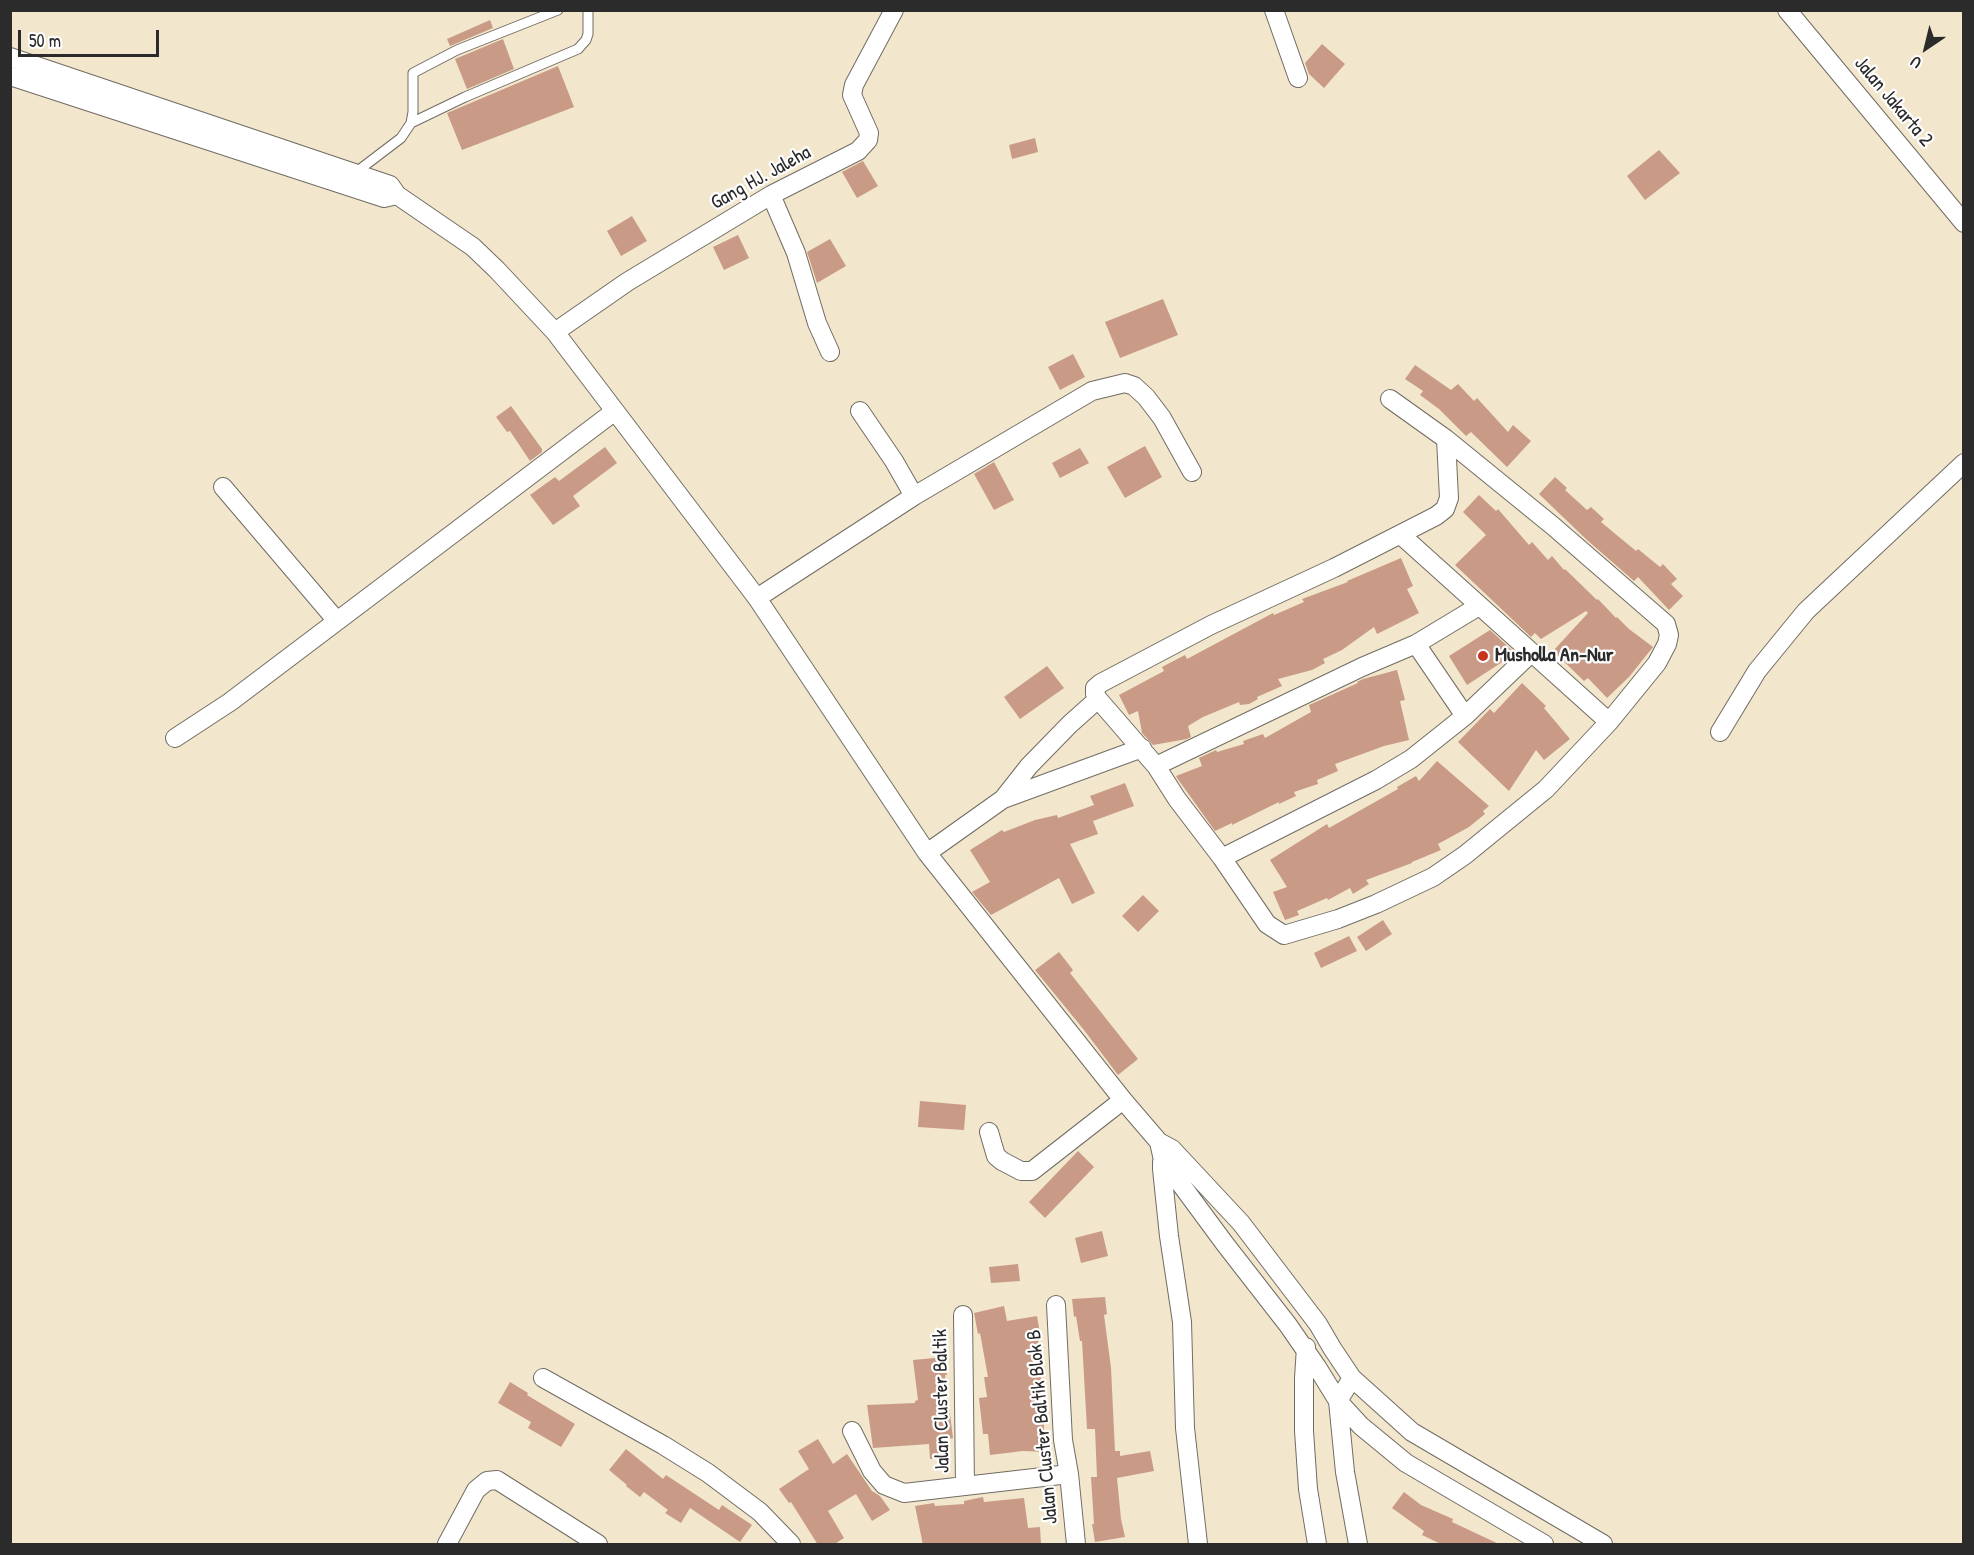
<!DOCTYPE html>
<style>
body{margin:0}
#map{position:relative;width:1974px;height:1555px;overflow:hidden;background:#f2e6cc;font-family:"Patrick Hand",sans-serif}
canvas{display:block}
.frame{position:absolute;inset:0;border:12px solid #2b2b2b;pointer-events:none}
.north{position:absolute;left:1896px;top:18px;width:60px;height:60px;-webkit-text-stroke:4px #fff;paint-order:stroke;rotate:215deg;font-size:16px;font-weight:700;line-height:24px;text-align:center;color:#2b2b2b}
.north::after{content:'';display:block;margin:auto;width:21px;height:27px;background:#2b2b2b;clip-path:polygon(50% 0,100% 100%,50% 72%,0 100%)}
.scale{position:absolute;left:18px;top:30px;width:141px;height:27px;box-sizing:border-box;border:3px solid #2b2b2b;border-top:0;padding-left:8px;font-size:18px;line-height:21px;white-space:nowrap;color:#2b2b2b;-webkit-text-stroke:4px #fff;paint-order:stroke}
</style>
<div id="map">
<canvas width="1974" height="1555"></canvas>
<div class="frame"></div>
<div class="north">U</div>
<div class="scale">50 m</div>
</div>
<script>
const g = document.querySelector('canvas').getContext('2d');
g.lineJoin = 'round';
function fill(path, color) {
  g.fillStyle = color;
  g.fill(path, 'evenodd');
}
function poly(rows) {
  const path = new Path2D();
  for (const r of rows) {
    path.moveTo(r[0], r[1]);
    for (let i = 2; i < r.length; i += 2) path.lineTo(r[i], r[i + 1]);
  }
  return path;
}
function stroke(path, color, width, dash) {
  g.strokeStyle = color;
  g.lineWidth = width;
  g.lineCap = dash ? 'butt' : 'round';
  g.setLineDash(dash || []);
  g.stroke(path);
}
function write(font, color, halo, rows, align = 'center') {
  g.font = font + ' "Patrick Hand",sans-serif';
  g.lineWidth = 4.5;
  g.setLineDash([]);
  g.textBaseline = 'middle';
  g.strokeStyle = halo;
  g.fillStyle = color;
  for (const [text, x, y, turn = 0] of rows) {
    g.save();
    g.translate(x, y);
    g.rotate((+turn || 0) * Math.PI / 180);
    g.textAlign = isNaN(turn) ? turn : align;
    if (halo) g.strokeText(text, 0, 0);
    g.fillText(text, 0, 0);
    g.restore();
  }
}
const building = poly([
 [490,20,493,28,450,46,447,39],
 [503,39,514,69,467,89,455,59],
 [1322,44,1345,64,1324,88,1309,74,1305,63],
 [558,66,574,107,462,150,447,113],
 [1035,138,1038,152,1012,159,1009,145],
 [1659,150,1680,173,1645,200,1627,176],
 [863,161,878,186,857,198,842,172],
 [632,216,647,241,621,256,607,231],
 [738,235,749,258,724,270,713,247],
 [830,239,846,266,817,283,807,252],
 [1163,299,1178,335,1120,358,1105,322],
 [1073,354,1085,377,1060,390,1048,367],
 [1415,365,1451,390,1458,384,1474,401,1477,398,1508,432,1513,425,1531,441,1507,467,1471,432,1466,436,1439,409,1420,395,1423,391,1405,379],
 [511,406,542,449,542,452,530,461,510,431,507,432,496,417],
 [1145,446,1162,477,1125,498,1107,467],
 [605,447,617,463,573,496,580,506,553,525,530,495,555,477,559,481],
 [1080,448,1089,463,1060,478,1052,463],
 [994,462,1014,500,994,510,974,474],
 [1555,477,1567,488,1565,490,1587,510,1591,507,1604,519,1601,522,1636,551,1638,549,1660,567,1663,564,1677,579,1671,584,1683,596,1669,610,1638,577,1634,581,1587,540,1539,494],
 [1479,495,1496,511,1498,509,1529,545,1532,542,1548,560,1552,556,1564,570,1565,569,1597,600,1598,599,1616,618,1617,617,1629,629,1653,647,1629,677,1607,698,1588,678,1584,681,1553,651,1588,613,1586,611,1541,639,1535,633,1531,637,1455,565,1486,535,1463,512],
 [1401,558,1413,586,1407,589,1419,613,1377,634,1374,627,1342,650,1323,659,1325,663,1312,670,1278,679,1282,686,1257,697,1258,699,1249,704,1240,705,1239,702,1203,717,1188,726,1191,737,1187,739,1153,745,1142,733,1138,711,1129,715,1119,695,1164,671,1162,667,1185,655,1187,659,1273,613,1274,615,1304,602,1302,599,1348,582,1347,581],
 [1490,630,1514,652,1513,655,1467,685,1449,656],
 [1047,666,1064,688,1020,719,1004,697],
 [1397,670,1405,700,1400,701,1409,740,1384,746,1335,764,1338,771,1317,780,1318,784,1294,792,1296,796,1279,804,1279,802,1232,825,1232,823,1215,831,1177,778,1176,776,1202,766,1199,758,1216,750,1217,752,1244,744,1243,741,1263,734,1265,738,1311,712,1309,705,1358,683,1357,682,1363,679],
 [1522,683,1546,706,1544,708,1570,739,1544,760,1536,750,1509,791,1458,742,1490,709,1494,713],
 [1437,761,1489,806,1483,811,1485,814,1469,827,1438,844,1441,850,1412,862,1412,863,1366,880,1369,884,1353,894,1350,888,1328,900,1327,898,1297,911,1299,915,1285,920,1273,892,1287,887,1270,860,1327,824,1329,828,1398,789,1397,787,1416,776,1419,781],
 [1125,783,1134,806,1093,821,1098,834,1070,844,1095,893,1072,904,1059,878,991,915,972,892,990,882,970,850,1002,830,1004,832,1035,820,1057,815,1058,818,1094,805,1090,796],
 [1143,895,1159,911,1138,932,1122,916],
 [1383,920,1392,934,1366,951,1357,937],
 [1349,936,1357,951,1321,968,1314,953],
 [1059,952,1073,970,1070,973,1138,1059,1118,1075,1084,1030,1035,970],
 [920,1101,966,1105,964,1130,918,1127],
 [1078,1151,1094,1167,1045,1218,1029,1202],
 [1102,1231,1108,1256,1081,1263,1075,1238],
 [1018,1264,1020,1281,991,1283,989,1267],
 [1105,1297,1107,1314,1104,1315,1111,1368,1115,1451,1120,1451,1120,1456,1150,1451,1154,1471,1117,1478,1121,1519,1125,1537,1095,1542,1092,1524,1094,1524,1091,1477,1097,1477,1095,1429,1087,1429,1082,1341,1080,1341,1076,1316,1074,1317,1072,1299],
 [1004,1306,1007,1321,1037,1316,1040,1334,1038,1335,1041,1380,1034,1380,1038,1410,1044,1410,1044,1434,1048,1434,1047,1452,1023,1451,990,1455,988,1434,983,1434,979,1398,987,1397,984,1377,988,1377,980,1333,978,1334,974,1313],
 [945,1357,947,1375,945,1375,953,1438,948,1439,949,1457,930,1459,929,1444,873,1448,867,1405,915,1403,915,1401,918,1400,913,1360],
 [510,1382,528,1393,527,1395,575,1424,561,1447,528,1428,531,1422,498,1403],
 [818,1439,833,1464,847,1454,872,1491,880,1496,890,1510,872,1521,856,1494,828,1511,844,1538,833,1545,818,1545,791,1502,789,1503,779,1489,809,1469,798,1451],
 [626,1449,663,1479,666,1475,719,1510,722,1505,752,1525,740,1542,690,1508,681,1523,665,1513,668,1510,644,1492,640,1497,626,1486,627,1485,609,1470],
 [1404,1492,1421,1505,1453,1519,1452,1522,1501,1545,1443,1545,1422,1535,1424,1531,1392,1508],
 [983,1497,984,1502,1024,1498,1028,1528,1040,1527,1041,1545,923,1545,915,1506,934,1503,935,1506,964,1504,964,1501]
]);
const lane = poly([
 [411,123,465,97,578,49,586,40,588,34,588,10],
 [355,173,401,138,411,123,413,112,413,73,457,50,558,10]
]);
const street = poly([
 [1274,10,1298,78],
 [1787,10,1964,223],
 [10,57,390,185,397,195,473,247,497,270,555,332,757,598,927,853,1123,1100,1159,1142,1172,1149,1241,1223,1318,1324,1332,1348,1352,1378,1412,1432,1603,1544],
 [10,76,384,198,397,195],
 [771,195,796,253,817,323,830,352],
 [555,332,627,282,771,195,858,151,868,140,869,133,852,95,854,85,894,10],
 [1390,399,1446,439,1553,526,1666,624,1669,635,1667,644,1657,663,1609,722,1546,789,1465,855,1433,877,1376,904,1338,919,1284,935,1267,924,1222,858,1177,799,1156,766,1098,699,1095,694,1095,688,1101,683,1211,625,1334,568,1436,516,1445,509,1449,498,1446,439],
 [860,411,894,461,914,496],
 [223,487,337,621],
 [1401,535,1609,722],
 [757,598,914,496,1092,391,1125,383,1134,386,1146,397,1162,418,1192,472],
 [1416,644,1465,716],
 [1720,732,1757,671,1806,611,1964,463],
 [175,738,230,702,615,411],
 [1156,766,1362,667,1416,644,1479,606],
 [1003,799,1142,748],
 [927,853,1003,799,1029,766,1070,724,1098,699],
 [1222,858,1376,780,1411,759,1465,716,1531,653],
 [989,1132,996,1156,1002,1161,1021,1171,1032,1171,1123,1100],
 [1159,1142,1163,1160,1225,1244,1288,1325,1317,1367,1338,1401,1361,1426,1406,1463,1544,1544],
 [1166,1157,1162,1162,1162,1169,1169,1236,1182,1322,1185,1428,1198,1544],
 [1056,1305,1063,1440,1069,1474,1076,1544],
 [963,1315,965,1486],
 [1306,1347,1304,1378,1304,1431,1308,1489,1317,1544],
 [543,1378,663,1445,708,1473,760,1512,791,1544],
 [1352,1378,1338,1401,1345,1472,1358,1544],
 [852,1431,872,1471,884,1485,904,1493,1069,1474],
 [447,1544,476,1490,487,1481,497,1480,598,1544]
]);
const markers = [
 [1483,656,6,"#c8321e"]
];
const streetNames = [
 ["Jalan Jakarta 2",1893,102,50],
 ["Gang HJ. Jaleha",761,178,-29],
 ["Jalan Cluster Baltik",942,1401,-91],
 ["Jalan Cluster Baltik Blok B",1043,1427,-95]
];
const poiNames = [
 ["Musholla An-Nur",1495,656]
];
fill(building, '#c99b86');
stroke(lane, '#716c63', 11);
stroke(street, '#716c63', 20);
stroke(lane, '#fff', 9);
stroke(street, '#fff', 18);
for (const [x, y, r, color] of markers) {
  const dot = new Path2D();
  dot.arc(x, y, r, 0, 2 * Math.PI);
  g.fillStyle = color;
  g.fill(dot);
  stroke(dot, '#fff', 2);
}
write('20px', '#2b2b2b', '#fff', streetNames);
write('bold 20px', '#2b2b2b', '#fff', poiNames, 'left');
</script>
